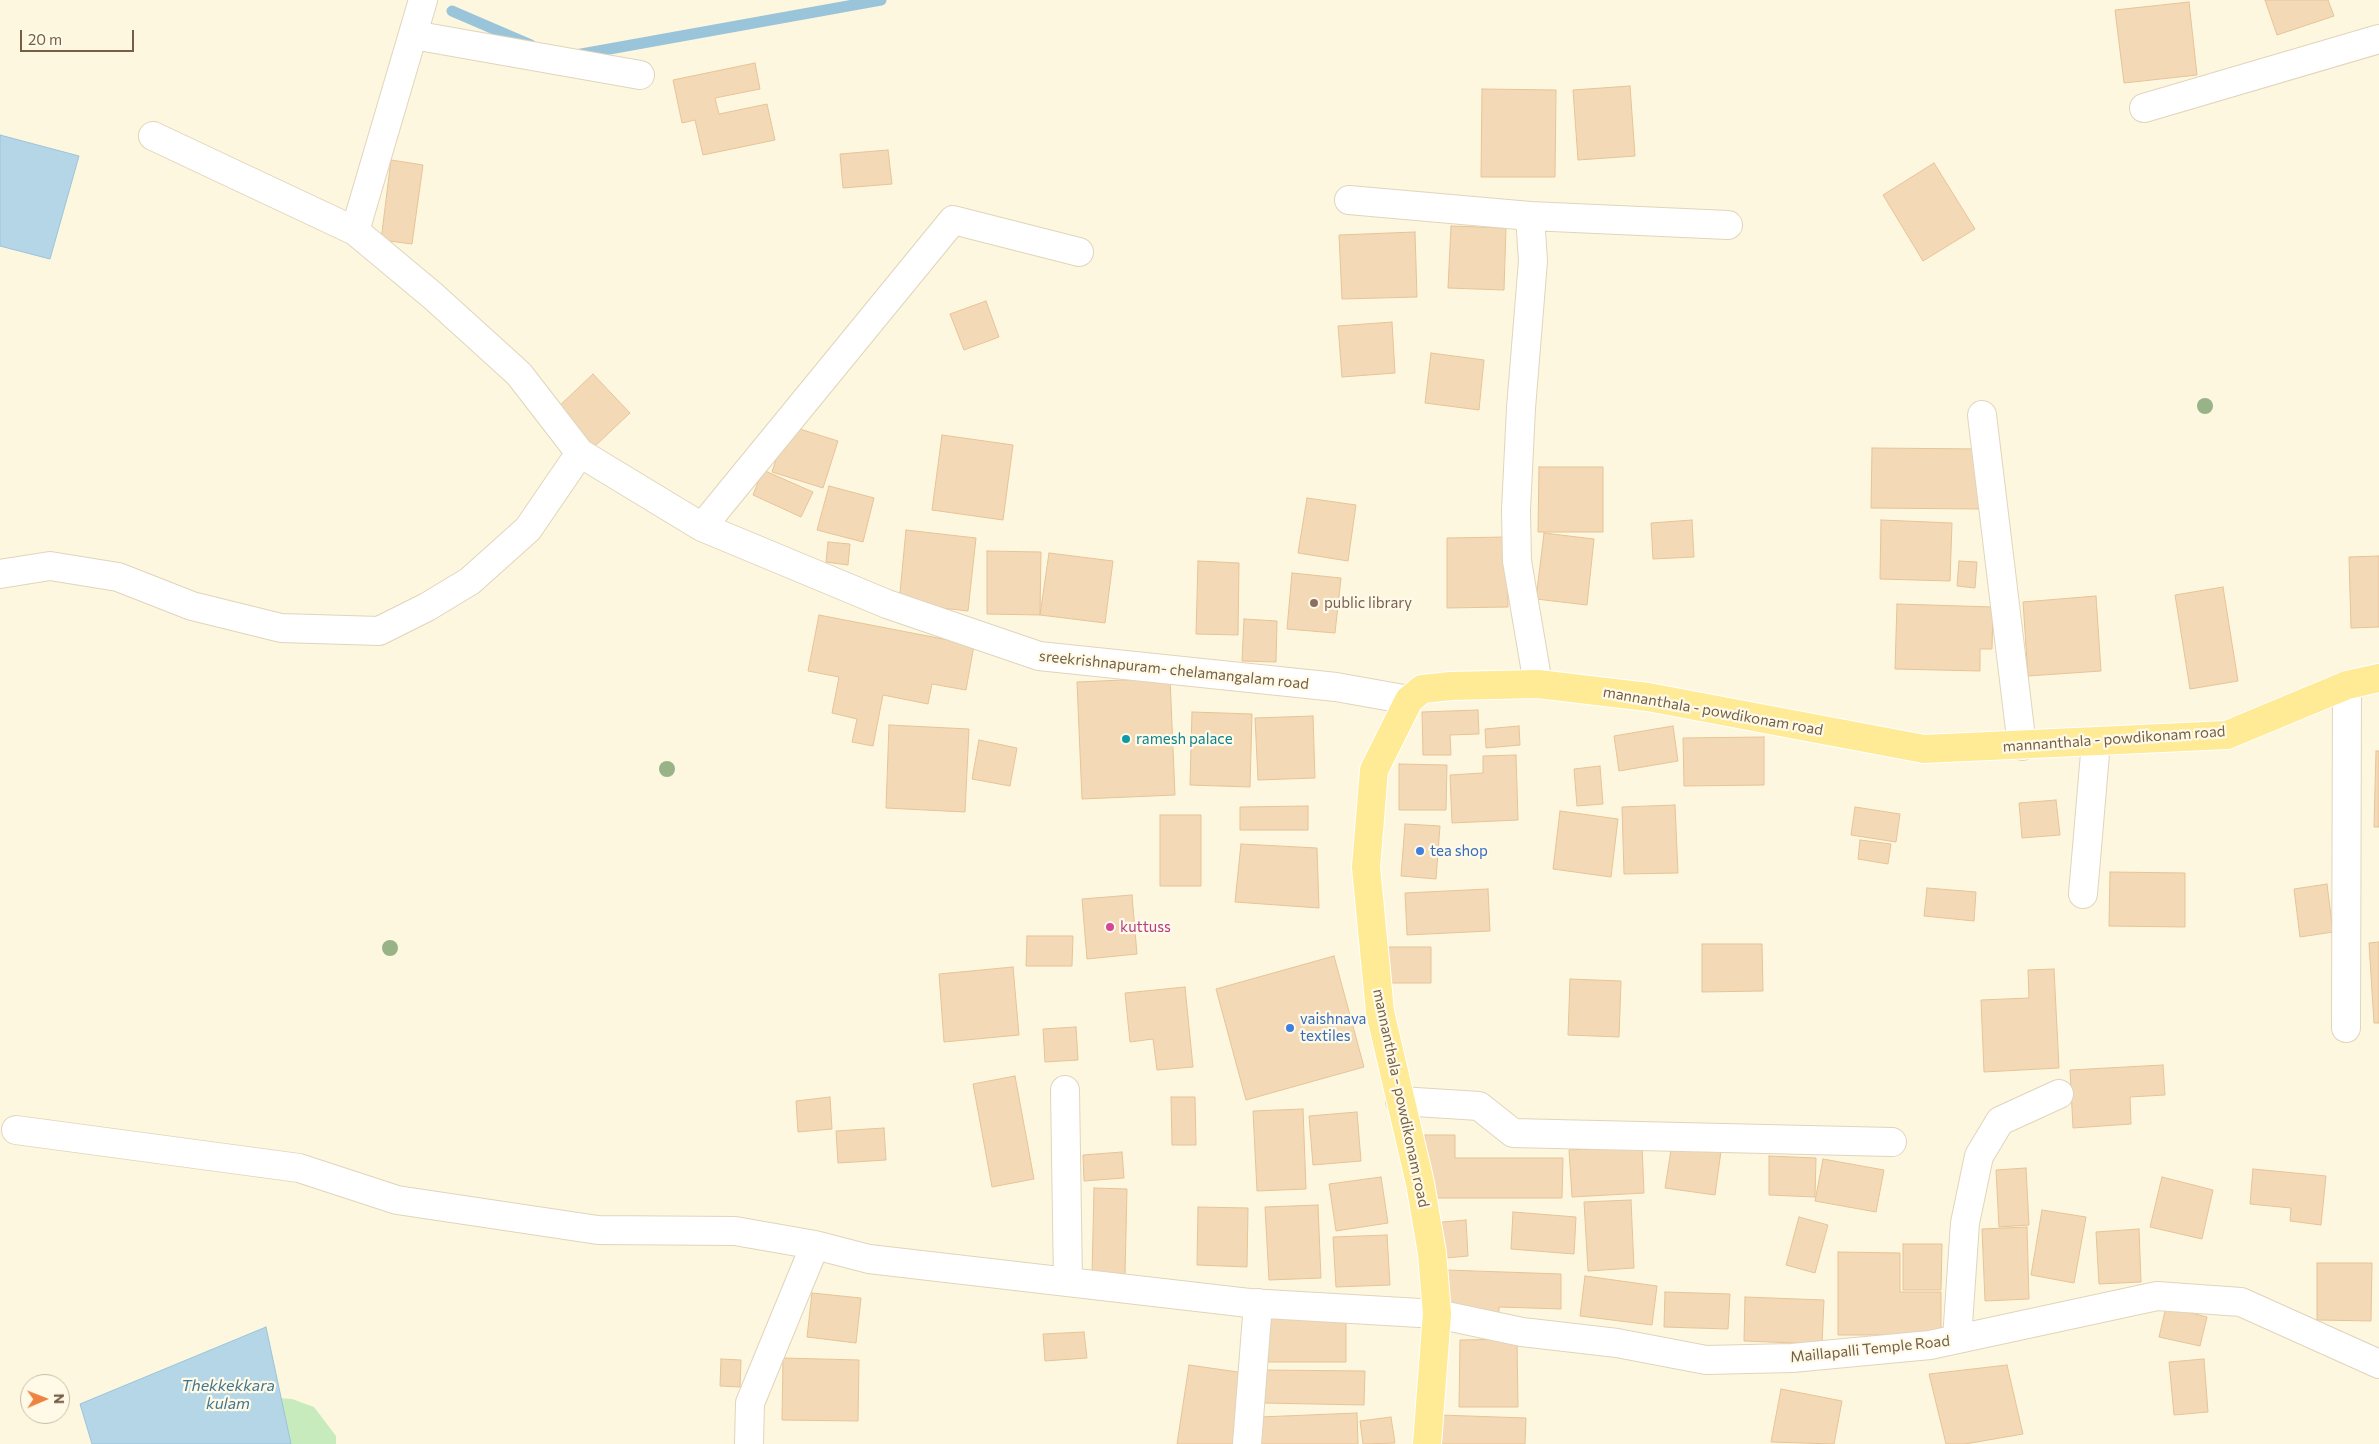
<!DOCTYPE html>
<style>
body{margin:0}
#map{position:relative;width:2379px;height:1444px;overflow:hidden;background:#fdf7e0;font-family:Commissioner,sans-serif}
canvas{display:block}
.north{position:absolute;left:20px;top:1374px;width:50px;height:50px;box-sizing:border-box;background:#fffae7;border:1px solid #c7bca7;border-radius:50%;rotate:89deg;font-size:14px;font-weight:700;line-height:20px;text-align:center;color:#745f46}
.north::after{content:'';display:block;margin:auto;width:18px;height:22px;background:#ec843f;clip-path:polygon(50% 0,100% 100%,50% 72%,0 100%)}
.scale{position:absolute;left:20px;top:30px;width:114px;height:22px;box-sizing:border-box;border:2px solid #745f46;border-top:0;padding-left:6px;font-size:15px;line-height:18px;white-space:nowrap;color:#745f46;-webkit-text-stroke:4px #fffae7;paint-order:stroke}
</style>
<div id="map">
<canvas width="2379" height="1444"></canvas>
<div class="north">N</div>
<div class="scale">20 m</div>
</div>
<script>
const g = document.querySelector('canvas').getContext('2d');
g.lineJoin = 'round';
function fill(path, color) {
  g.fillStyle = color;
  g.fill(path, 'evenodd');
}
function poly(rows) {
  const path = new Path2D();
  for (const r of rows) {
    path.moveTo(r[0], r[1]);
    for (let i = 2; i < r.length; i += 2) path.lineTo(r[i], r[i + 1]);
  }
  return path;
}
function stroke(path, color, width, dash) {
  g.strokeStyle = color;
  g.lineWidth = width;
  g.lineCap = dash ? 'butt' : 'round';
  g.setLineDash(dash || []);
  g.stroke(path);
}
function write(font, color, halo, rows, align = 'center') {
  g.font = font + ' Commissioner,sans-serif';
  g.lineWidth = 4.5;
  g.setLineDash([]);
  g.textBaseline = 'middle';
  g.strokeStyle = halo;
  g.fillStyle = color;
  for (const [text, x, y, turn = 0] of rows) {
    g.save();
    g.translate(x, y);
    g.rotate((+turn || 0) * Math.PI / 180);
    g.textAlign = isNaN(turn) ? turn : align;
    if (halo) g.strokeText(text, 0, 0);
    g.fillText(text, 0, 0);
    g.restore();
  }
}
const green = poly([
 [231,1395,292,1399,314,1407,336,1436,336,1444,128,1444]
]);
const water = poly([
 [0,135,79,156,50,259,0,246,0,135],
 [266,1327,291,1444,92,1444,80,1404,266,1327]
]);
const stream = poly([
 [452,11,531,45],
 [576,55,881,0]
]);
const building = poly([
 [2265,0,2328,0,2334,16,2277,35,2265,0],
 [2189,2,2197,75,2124,83,2115,10,2189,2],
 [755,63,760,89,715,98,719,114,767,104,775,140,703,155,695,120,682,123,673,80,755,63],
 [1630,86,1635,156,1578,160,1573,90,1630,86],
 [1482,89,1556,90,1555,177,1481,177,1482,89],
 [888,150,892,184,843,188,840,154,888,150],
 [391,160,423,165,412,244,381,240,391,160],
 [1934,163,1975,229,1923,261,1883,195,1934,163],
 [1451,226,1506,228,1504,290,1448,288,1451,226],
 [1415,232,1417,297,1342,299,1339,235,1415,232],
 [986,301,999,337,964,350,950,314,986,301],
 [1392,322,1395,373,1342,377,1338,326,1392,322],
 [1431,353,1484,360,1479,410,1425,403,1431,353],
 [593,374,630,413,594,447,557,408,593,374],
 [787,425,838,441,823,488,772,472,787,425],
 [942,435,1013,445,1003,520,932,510,942,435],
 [1872,448,1982,449,1981,509,1871,508,1872,448],
 [1539,467,1603,467,1603,532,1538,532,1539,467],
 [763,470,813,492,801,517,753,495,763,470],
 [829,486,874,498,863,542,817,530,829,486],
 [1307,498,1356,505,1348,561,1298,553,1307,498],
 [1692,520,1694,557,1653,559,1651,523,1692,520],
 [1881,520,1952,523,1950,581,1880,579,1881,520],
 [906,530,976,538,968,611,899,603,906,530],
 [1544,533,1594,539,1587,605,1536,599,1544,533],
 [1507,537,1508,607,1447,608,1447,538,1507,537],
 [828,542,850,544,848,565,826,562,828,542],
 [987,551,1041,552,1040,615,987,614,987,551],
 [1049,553,1113,561,1105,623,1040,615,1049,553],
 [2379,556,2379,627,2351,628,2349,557,2379,556],
 [1198,561,1239,563,1238,635,1196,634,1198,561],
 [1959,561,1977,562,1975,588,1957,586,1959,561],
 [1292,573,1341,578,1335,633,1287,629,1292,573],
 [2223,587,2238,681,2190,689,2175,595,2223,587],
 [2096,596,2101,671,2028,676,2023,602,2096,596],
 [1897,604,1993,607,1992,649,1980,649,1980,671,1895,669,1897,604],
 [819,615,974,645,966,690,932,684,928,704,883,695,873,746,852,742,857,719,832,713,839,677,808,671,819,615],
 [1244,619,1277,621,1276,662,1242,661,1244,619],
 [1170,678,1175,795,1082,799,1077,682,1170,678],
 [1478,710,1479,734,1450,735,1451,755,1423,755,1422,712,1478,710],
 [1192,712,1252,714,1250,787,1190,785,1192,712],
 [1313,716,1315,778,1258,780,1255,718,1313,716],
 [889,725,969,729,965,812,886,808,889,725],
 [1519,726,1520,745,1486,748,1485,729,1519,726],
 [1673,726,1678,761,1619,771,1614,736,1673,726],
 [1764,737,1764,785,1684,786,1683,738,1764,737],
 [979,740,1017,748,1010,786,972,779,979,740],
 [2376,751,2379,751,2379,827,2374,827,2376,751],
 [1516,755,1518,820,1452,823,1450,775,1483,773,1483,756,1516,755],
 [1399,764,1447,765,1446,810,1399,810,1399,764],
 [1600,766,1603,804,1577,806,1574,769,1600,766],
 [2056,800,2060,835,2022,838,2019,803,2056,800],
 [1675,805,1678,873,1624,874,1622,807,1675,805],
 [1308,806,1308,830,1240,830,1240,807,1308,806],
 [1855,807,1900,814,1896,842,1851,835,1855,807],
 [1560,811,1618,819,1611,877,1553,869,1560,811],
 [1160,815,1201,815,1201,886,1160,886,1160,815],
 [1405,824,1440,826,1436,879,1401,876,1405,824],
 [1860,840,1891,844,1888,864,1858,859,1860,840],
 [1241,844,1317,848,1319,908,1235,902,1241,844],
 [2110,872,2185,873,2185,927,2109,926,2110,872],
 [2327,884,2333,932,2300,937,2294,889,2327,884],
 [1927,888,1976,892,1974,921,1924,916,1927,888],
 [1488,889,1490,931,1407,935,1405,893,1488,889],
 [1132,895,1137,954,1087,959,1082,899,1132,895],
 [1027,936,1073,936,1072,966,1026,966,1027,936],
 [2379,942,2379,1023,2374,1023,2369,943,2379,942],
 [1702,944,1762,944,1763,991,1702,992,1702,944],
 [1385,947,1431,947,1431,983,1385,983,1385,947],
 [1334,956,1364,1067,1246,1100,1216,989,1334,956],
 [1013,967,1019,1035,944,1042,939,974,1013,967],
 [2054,969,2059,1068,1984,1072,1981,1000,2029,998,2028,970,2054,969],
 [1570,979,1621,981,1619,1037,1568,1035,1570,979],
 [1185,987,1193,1067,1157,1070,1153,1039,1130,1042,1125,993,1185,987],
 [1076,1027,1078,1060,1045,1062,1043,1029,1076,1027],
 [2163,1065,2165,1095,2130,1097,2131,1124,2073,1128,2070,1070,2163,1065],
 [1015,1076,1034,1179,992,1187,973,1084,1015,1076],
 [830,1097,832,1129,798,1132,796,1101,830,1097],
 [1171,1097,1195,1097,1196,1145,1172,1145,1171,1097],
 [1303,1109,1306,1189,1257,1191,1253,1111,1303,1109],
 [1357,1112,1361,1161,1313,1165,1309,1116,1357,1112],
 [884,1128,886,1160,838,1163,836,1131,884,1128],
 [1425,1135,1455,1135,1455,1158,1563,1158,1562,1198,1425,1198,1425,1135],
 [1672,1144,1721,1151,1715,1195,1665,1188,1672,1144],
 [1642,1146,1644,1193,1572,1197,1569,1150,1642,1146],
 [1122,1152,1124,1178,1084,1181,1083,1155,1122,1152],
 [1769,1156,1816,1158,1815,1197,1769,1195,1769,1156],
 [1823,1159,1884,1170,1876,1212,1815,1201,1823,1159],
 [2026,1168,2029,1225,1999,1227,1996,1170,2026,1168],
 [2253,1169,2326,1176,2321,1225,2290,1221,2291,1208,2250,1204,2253,1169],
 [1381,1177,1388,1223,1336,1231,1329,1184,1381,1177],
 [2162,1177,2213,1190,2202,1239,2150,1227,2162,1177],
 [1094,1188,1127,1189,1125,1275,1092,1275,1094,1188],
 [1631,1200,1634,1268,1588,1271,1584,1202,1631,1200],
 [1318,1205,1321,1278,1269,1280,1265,1207,1318,1205],
 [1198,1207,1248,1208,1247,1267,1197,1265,1198,1207],
 [2042,1210,2086,1217,2074,1283,2031,1275,2042,1210],
 [1513,1212,1576,1217,1574,1254,1511,1249,1513,1212],
 [1799,1217,1828,1225,1815,1273,1786,1265,1799,1217],
 [1466,1220,1468,1256,1435,1259,1432,1223,1466,1220],
 [2027,1227,2029,1299,1985,1301,1982,1229,2027,1227],
 [2139,1229,2141,1282,2099,1284,2096,1232,2139,1229],
 [1387,1235,1390,1285,1336,1287,1333,1237,1387,1235],
 [1903,1244,1942,1244,1941,1290,1903,1290,1903,1244],
 [1838,1252,1900,1253,1900,1292,1941,1292,1941,1335,1838,1335,1838,1252],
 [2317,1263,2372,1263,2371,1321,2317,1320,2317,1263],
 [1446,1270,1561,1274,1561,1309,1499,1307,1499,1313,1445,1312,1446,1270],
 [1585,1276,1657,1286,1652,1325,1580,1316,1585,1276],
 [1665,1292,1730,1294,1728,1329,1664,1327,1665,1292],
 [812,1293,861,1298,856,1343,807,1337,812,1293],
 [1745,1297,1824,1300,1822,1344,1744,1341,1745,1297],
 [2166,1307,2207,1317,2200,1346,2159,1337,2166,1307],
 [1268,1318,1346,1318,1346,1362,1268,1362,1268,1318],
 [1084,1332,1087,1358,1045,1361,1043,1334,1084,1332],
 [1517,1339,1518,1407,1459,1407,1460,1340,1517,1339],
 [783,1358,859,1360,858,1421,782,1420,783,1358],
 [721,1359,741,1360,740,1387,720,1386,721,1359],
 [2204,1359,2208,1412,2174,1415,2169,1362,2204,1359],
 [1189,1365,1245,1373,1235,1444,1177,1444,1189,1365],
 [2007,1365,2023,1434,1965,1444,1946,1444,1929,1374,2007,1365],
 [1263,1370,1365,1371,1364,1405,1263,1403,1263,1370],
 [1781,1389,1842,1401,1834,1444,1771,1442,1781,1389],
 [1357,1413,1358,1444,1260,1444,1260,1417,1357,1413],
 [1440,1415,1526,1418,1525,1444,1438,1444,1440,1415],
 [1391,1417,1395,1443,1363,1444,1360,1421,1391,1417]
]);
const minor = poly([
 [413,35,640,75],
 [2144,108,2379,39],
 [153,136,355,231,433,296,519,374,580,453,702,527,887,604,1039,656,1336,687,1409,700],
 [1349,200,1530,216],
 [355,231,423,0],
 [1982,415,2022,746],
 [702,527,953,220,1079,252],
 [0,574,50,566,118,577,192,606,281,628,379,631,427,607,470,581,528,529,580,453],
 [1538,684,1517,561,1516,510,1521,408,1533,261,1530,216,1728,225],
 [2083,894,2096,742],
 [2346,1028,2347,685],
 [1065,1090,1068,1282],
 [1400,1101,1479,1106,1513,1133,1892,1142],
 [16,1130,299,1168,397,1200,598,1230,735,1231,815,1245,869,1259,1249,1303,1437,1314,1522,1332,1617,1343,1706,1360,1792,1358,1930,1345,2157,1296,2241,1302,2379,1364],
 [1957,1339,1965,1223,1979,1156,2000,1121,2059,1094],
 [749,1444,750,1403,815,1245],
 [1247,1444,1258,1303]
]);
const major = poly([
 [1427,1444,1437,1314,1432,1253,1420,1183,1380,1012,1366,867,1374,770,1409,700,1422,689,1451,686,1538,684,1648,697,1924,749,2227,735,2347,685,2379,678]
]);
const trees = [
 [2205,406],
 [667,769],
 [390,948]
];
const markers = [
 [1314,603,5,"#8d6e63"],
 [1126,739,5,"#0f9aa8"],
 [1420,851,5,"#3f7fe0"],
 [1110,927,5,"#d1479c"],
 [1290,1028,5,"#3f7fe0"]
];
const educationNames = [
 ["public library",1324,603]
];
const streetNames = [
 ["sreekrishnapuram- chelamangalam road",1174,670,6],
 ["mannanthala - powdikonam road",1713,711,10],
 ["mannanthala - powdikonam road",2114,739,-4],
 ["mannanthala - powdikonam road",1401,1098,78],
 ["Maillapalli Temple Road",1870,1349,-6]
];
const cultureNames = [
 ["ramesh palace",1136,739]
];
const shopNames = [
 ["tea shop",1430,851],
 ["vaishnava",1300,1019],
 ["textiles",1300,1036]
];
const hotelNames = [
 ["kuttuss",1120,927]
];
const waterNames = [
 ["Thekkekkara",228,1386],
 ["kulam",228,1404]
];
fill(green, '#c8ebbe');
fill(water, '#b4d6e7');
stroke(water, '#9ac4d9', 1);
stroke(stream, '#9ac4d9', 11);
fill(building, '#f3d9b6');
stroke(building, '#e7c396', 1);
stroke(minor, '#e1d4bb', 30);
stroke(major, '#fff', 30);
stroke(minor, '#fff', 28);
stroke(major, '#ffea95', 28);
g.fillStyle = '#98b387';
for (const [x, y] of trees) {
  g.beginPath();
  g.arc(x, y, 8, 0, 2 * Math.PI);
  g.fill();
}
for (const [x, y, r, color] of markers) {
  const dot = new Path2D();
  dot.arc(x, y, r, 0, 2 * Math.PI);
  g.fillStyle = color;
  g.fill(dot);
  stroke(dot, '#fffae7', 2);
}
write('15px', '#785e54', '#fffae7', educationNames, 'left');
write('15px', '#745f46', '#fffae7', streetNames);
write('15px', '#0d838f', '#fffae7', cultureNames, 'left');
write('15px', '#366cbe', '#fffae7', shopNames, 'left');
write('15px', '#b23c85', '#fffae7', hotelNames, 'left');
write('italic 16px', '#427690', '#fffae7', waterNames);
</script>
